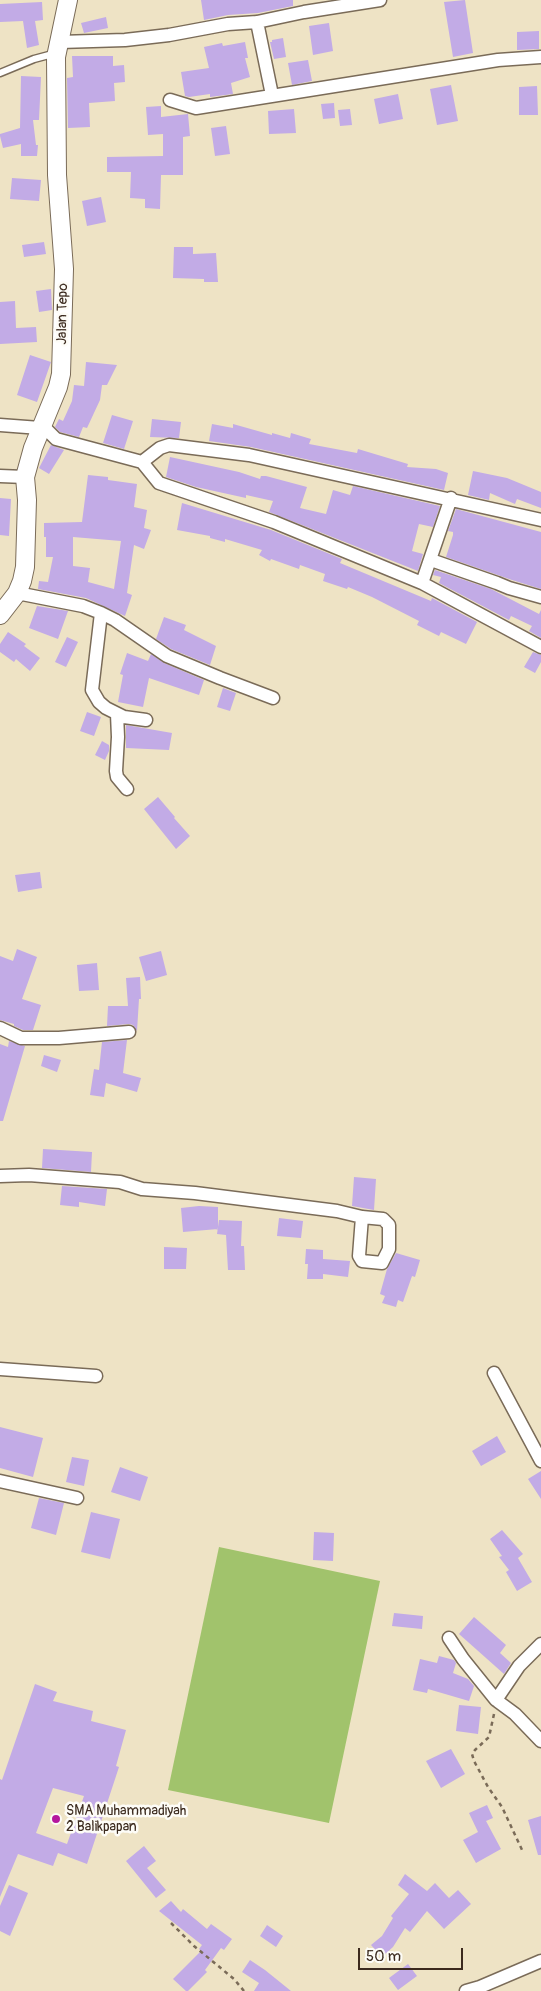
<!DOCTYPE html>
<style>
body{margin:0}
#map{position:relative;width:541px;height:1991px;overflow:hidden;background:#eee3c5;font-family:Pangolin,sans-serif}
canvas{display:block}
.scale{position:absolute;left:358px;top:1948px;width:105px;height:22px;box-sizing:border-box;border:2px solid #3b2a1e;border-top:0;padding-left:6px;font-size:15px;line-height:18px;white-space:nowrap;color:#3b2a1e;-webkit-text-stroke:4px #fdfcf7;paint-order:stroke}
</style>
<div id="map">
<canvas width="541" height="1991"></canvas>
<div class="scale">50 m</div>
</div>
<script>
const g = document.querySelector('canvas').getContext('2d');
g.lineJoin = 'round';
function fill(path, color) {
  g.fillStyle = color;
  g.fill(path, 'evenodd');
}
function poly(rows) {
  const path = new Path2D();
  for (const r of rows) {
    path.moveTo(r[0], r[1]);
    for (let i = 2; i < r.length; i += 2) path.lineTo(r[i], r[i + 1]);
  }
  return path;
}
function stroke(path, color, width, dash) {
  g.strokeStyle = color;
  g.lineWidth = width;
  g.lineCap = dash ? 'butt' : 'round';
  g.setLineDash(dash || []);
  g.stroke(path);
}
function write(font, color, halo, rows, align = 'center') {
  g.font = font + ' Pangolin,sans-serif';
  g.lineWidth = 5;
  g.setLineDash([]);
  g.textBaseline = 'middle';
  g.strokeStyle = halo;
  g.fillStyle = color;
  for (const [text, x, y, turn = 0] of rows) {
    g.save();
    g.translate(x, y);
    g.rotate((+turn || 0) * Math.PI / 180);
    g.textAlign = isNaN(turn) ? turn : align;
    if (halo) g.strokeText(text, 0, 0);
    g.fillText(text, 0, 0);
    g.restore();
  }
}
const green = poly([
 [219,1547,380,1581,329,1823,168,1790]
]);
const building = poly([
 [201,0,293,0,293,6,258,13,228,15,204,20],
 [465,0,473,53,453,57,444,2],
 [42,2,43,20,35,21,39,45,27,48,23,21,0,22,0,4],
 [106,17,108,28,84,33,81,23],
 [329,23,333,51,313,55,309,26],
 [539,31,539,49,517,50,517,32],
 [283,38,286,57,274,59,270,42,272,42,272,40],
 [245,42,248,58,245,58,250,77,231,83,233,94,210,97,210,94,189,97,185,96,181,72,209,68,204,47,222,43,223,46],
 [72,56,113,56,113,66,124,65,125,82,114,83,115,101,89,103,90,127,68,128,67,78,73,77],
 [308,60,312,81,292,85,288,63],
 [21,76,41,77,39,120,33,120,36,145,38,145,37,156,21,156,21,144,3,148,0,136,0,134,20,128],
 [451,85,458,121,437,125,430,89],
 [537,86,538,115,519,115,519,87],
 [398,94,403,119,379,124,374,99],
 [334,103,335,118,323,119,321,104],
 [161,106,161,117,188,114,190,136,183,137,183,175,161,175,160,209,145,208,145,199,130,198,131,172,107,172,107,157,163,156,163,134,148,135,146,107],
 [294,109,296,133,269,134,268,111],
 [350,109,352,125,340,126,338,110],
 [226,126,230,154,215,156,211,128],
 [12,178,41,180,39,201,10,199],
 [101,197,106,222,87,226,82,201],
 [44,242,46,254,24,257,22,245],
 [174,247,193,247,193,254,216,253,218,282,204,282,204,279,173,278],
 [51,289,52,310,39,312,36,291],
 [15,301,16,328,36,327,37,342,0,344,0,302],
 [30,355,51,362,37,402,17,395],
 [86,362,117,365,107,385,102,385,100,400,87,428,83,427,79,437,60,432,55,427,59,419,63,421,72,401,74,385,84,386],
 [112,415,133,421,124,449,103,443],
 [152,419,181,422,179,438,150,437],
 [212,424,233,428,233,424,272,435,272,433,290,438,291,433,311,439,309,444,357,453,358,449,408,464,407,467,436,469,448,473,444,490,251,447,209,441],
 [51,445,64,450,49,474,39,468],
 [170,457,239,472,260,479,261,476,266,476,307,487,300,508,326,514,333,490,350,495,353,486,440,506,433,527,419,524,412,551,423,554,418,571,269,512,273,501,246,495,246,498,196,487,166,477],
 [473,471,507,478,541,492,541,508,517,499,515,504,490,493,489,500,468,495],
 [88,475,108,477,108,480,137,484,134,507,147,510,144,528,151,530,144,549,134,545,127,593,132,595,125,616,86,598,38,589,39,581,48,582,53,557,46,557,46,537,44,537,44,523,82,522],
 [73,537,121,541,114,589,88,582,90,568,73,566],
 [0,498,11,499,9,536,0,535],
 [182,503,271,530,342,559,340,563,431,601,432,598,477,622,466,644,441,632,439,636,417,625,419,621,372,597,348,587,347,589,323,581,325,574,300,565,299,569,271,559,270,561,259,555,262,550,225,539,225,542,210,538,210,536,177,530],
 [456,509,541,532,541,589,512,580,446,557,453,535,453,532,448,531],
 [435,570,491,589,539,614,541,610,541,638,529,631,532,626,511,616,509,620,439,583,441,577,433,575],
 [37,606,68,611,58,639,29,628],
 [164,617,186,625,184,630,216,646,210,665,171,649,156,639],
 [8,632,26,644,24,646,40,658,30,671,16,659,14,662,0,652,0,644],
 [67,637,78,642,66,667,55,662],
 [533,652,541,655,541,662,535,673,524,667],
 [127,653,148,661,151,654,164,663,204,680,199,695,149,678,143,707,118,702,123,675,120,674],
 [223,688,236,693,230,711,217,707],
 [87,712,101,717,94,736,80,731],
 [126,725,172,733,169,750,126,748],
 [102,741,109,745,109,751,105,760,95,755],
 [158,797,175,817,174,818,190,836,176,849,144,809],
 [40,872,42,888,18,892,15,875],
 [17,949,37,957,22,999,41,1005,33,1030,23,1030,14,1026,14,1024,0,1020,0,956,13,961],
 [161,951,167,975,146,981,139,957],
 [97,963,99,990,79,991,77,965],
 [140,977,141,999,139,999,137,1031,133,1025,129,1024,107,1026,108,1006,128,1006,126,978],
 [127,1040,123,1073,141,1078,137,1092,106,1083,104,1097,90,1095,94,1069,99,1070,102,1042],
 [9,1041,25,1046,3,1121,0,1121,0,1044,8,1047],
 [44,1055,61,1060,57,1072,41,1066],
 [43,1149,92,1152,91,1172,42,1168],
 [354,1177,376,1179,374,1210,352,1206],
 [62,1186,107,1189,105,1206,79,1202,79,1207,60,1205],
 [199,1206,218,1207,218,1229,183,1232,181,1208],
 [279,1218,303,1221,301,1238,277,1236],
 [219,1220,242,1221,241,1246,244,1246,245,1270,228,1270,226,1235,217,1234],
 [164,1247,187,1248,186,1269,164,1269],
 [306,1249,323,1250,323,1259,350,1261,348,1277,323,1274,323,1279,307,1279,308,1264,305,1264],
 [396,1253,420,1260,415,1277,412,1276,403,1302,398,1300,396,1307,382,1303,385,1296,380,1294,387,1269],
 [0,1427,43,1438,33,1477,0,1468],
 [497,1436,506,1452,481,1466,472,1451],
 [72,1457,89,1460,84,1486,66,1482],
 [120,1467,148,1477,140,1501,111,1492],
 [541,1471,541,1499,528,1479],
 [39,1498,64,1503,56,1535,31,1528],
 [91,1512,120,1519,110,1559,81,1552],
 [502,1530,523,1554,518,1558,532,1582,517,1591,506,1572,509,1570,499,1557,502,1556,490,1539],
 [314,1532,334,1533,333,1561,313,1560],
 [394,1613,423,1616,422,1629,392,1626],
 [474,1617,506,1645,500,1653,511,1663,504,1674,459,1634],
 [439,1656,454,1660,456,1663,453,1673,468,1679,474,1686,469,1701,428,1689,427,1693,413,1690,420,1659,437,1663],
 [35,1684,57,1692,53,1701,93,1711,91,1721,126,1730,116,1766,119,1767,87,1864,58,1853,53,1866,18,1854,0,1897,0,1779,2,1780],
 [53,1788,84,1796,67,1844,36,1833],
 [459,1705,481,1707,478,1734,456,1731],
 [451,1749,465,1774,441,1788,426,1761],
 [487,1805,493,1818,486,1821,501,1849,476,1863,463,1840,478,1832,469,1813],
 [541,1816,541,1855,538,1855,528,1820],
 [144,1846,156,1861,147,1868,166,1890,156,1898,126,1861],
 [405,1874,427,1891,435,1883,449,1898,458,1890,471,1904,444,1929,427,1911,410,1932,405,1928,393,1947,382,1957,371,1945,382,1936,393,1918,391,1916,409,1894,398,1885],
 [9,1885,28,1893,10,1936,0,1931,0,1906],
 [171,1901,181,1912,183,1909,207,1929,211,1924,232,1939,224,1950,221,1948,205,1970,207,1972,188,1991,186,1991,173,1979,201,1951,199,1949,202,1945,159,1911],
 [267,1925,283,1936,276,1947,260,1936],
 [250,1960,265,1970,291,1991,254,1991,259,1983,242,1972],
 [408,1964,417,1976,398,1990,389,1978]
]);
const path = poly([
 [494,1714,489,1737,475,1750,472,1754,474,1761,488,1787,502,1807,523,1852],
 [171,1923,194,1946,234,1979,244,1991]
]);
const lane = poly([
 [0,73,34,59,49,55,55,56]
]);
const street = poly([
 [257,22,272,95],
 [60,42,125,40,169,35,228,24,257,22,304,12,380,0],
 [170,100,196,108,498,60,541,57],
 [0,425,40,428],
 [43,426,56,439,142,462,159,483,274,522,422,583,541,647],
 [142,462,160,448,169,445,249,455,541,520],
 [0,476,25,477],
 [431,560,497,583,509,588,541,597],
 [422,583,451,498],
 [17,593,83,606,101,613,115,620,167,656,220,678,273,698],
 [101,613,92,690,99,702,106,708,124,717,146,720],
 [117,714,118,737,116,771,117,777,127,789],
 [0,1028,21,1038,59,1038,129,1032],
 [0,1176,29,1175,120,1182,142,1189,195,1193,337,1211,362,1217,383,1219,389,1225,389,1249,382,1263,362,1261,359,1256,362,1217],
 [0,1369,96,1376],
 [494,1373,541,1461],
 [0,1481,77,1498],
 [449,1638,463,1659,496,1700,519,1666,541,1644],
 [496,1700,515,1714,541,1741],
 [466,1991,480,1987,541,1961]
]);
const secondary = poly([
 [0,615,17,593,22,581,25,567,27,500,25,477,33,448,58,387,61,374,64,269,57,175,56,57,68,0]
]);
const markers = [
 [56,1819,5,"#b5179e"]
];
const streetNames = [
 ["Jalan Tepo",63,314,-89]
];
const poiNames = [
 ["SMA Muhammadiyah",66,1811],
 ["2 Balikpapan",66,1827]
];
fill(green, '#a1c36c');
fill(building, '#c2abe6');
stroke(lane, '#7a6b58', 9);
stroke(street, '#7a6b58', 15);
stroke(secondary, '#7a6b58', 20);
stroke(path, '#7a6b58', 2.5, [4, 4]);
stroke(lane, '#fff', 6);
stroke(street, '#fff', 12);
stroke(secondary, '#fff', 18);
for (const [x, y, r, color] of markers) {
  const dot = new Path2D();
  dot.arc(x, y, r, 0, 2 * Math.PI);
  g.fillStyle = color;
  g.fill(dot);
  stroke(dot, '#fdfcf7', 2);
}
write('14px', '#3b2a1e', '#fdfcf7', streetNames);
write('14px', '#3b2a1e', '#fdfcf7', poiNames, 'left');
</script>
